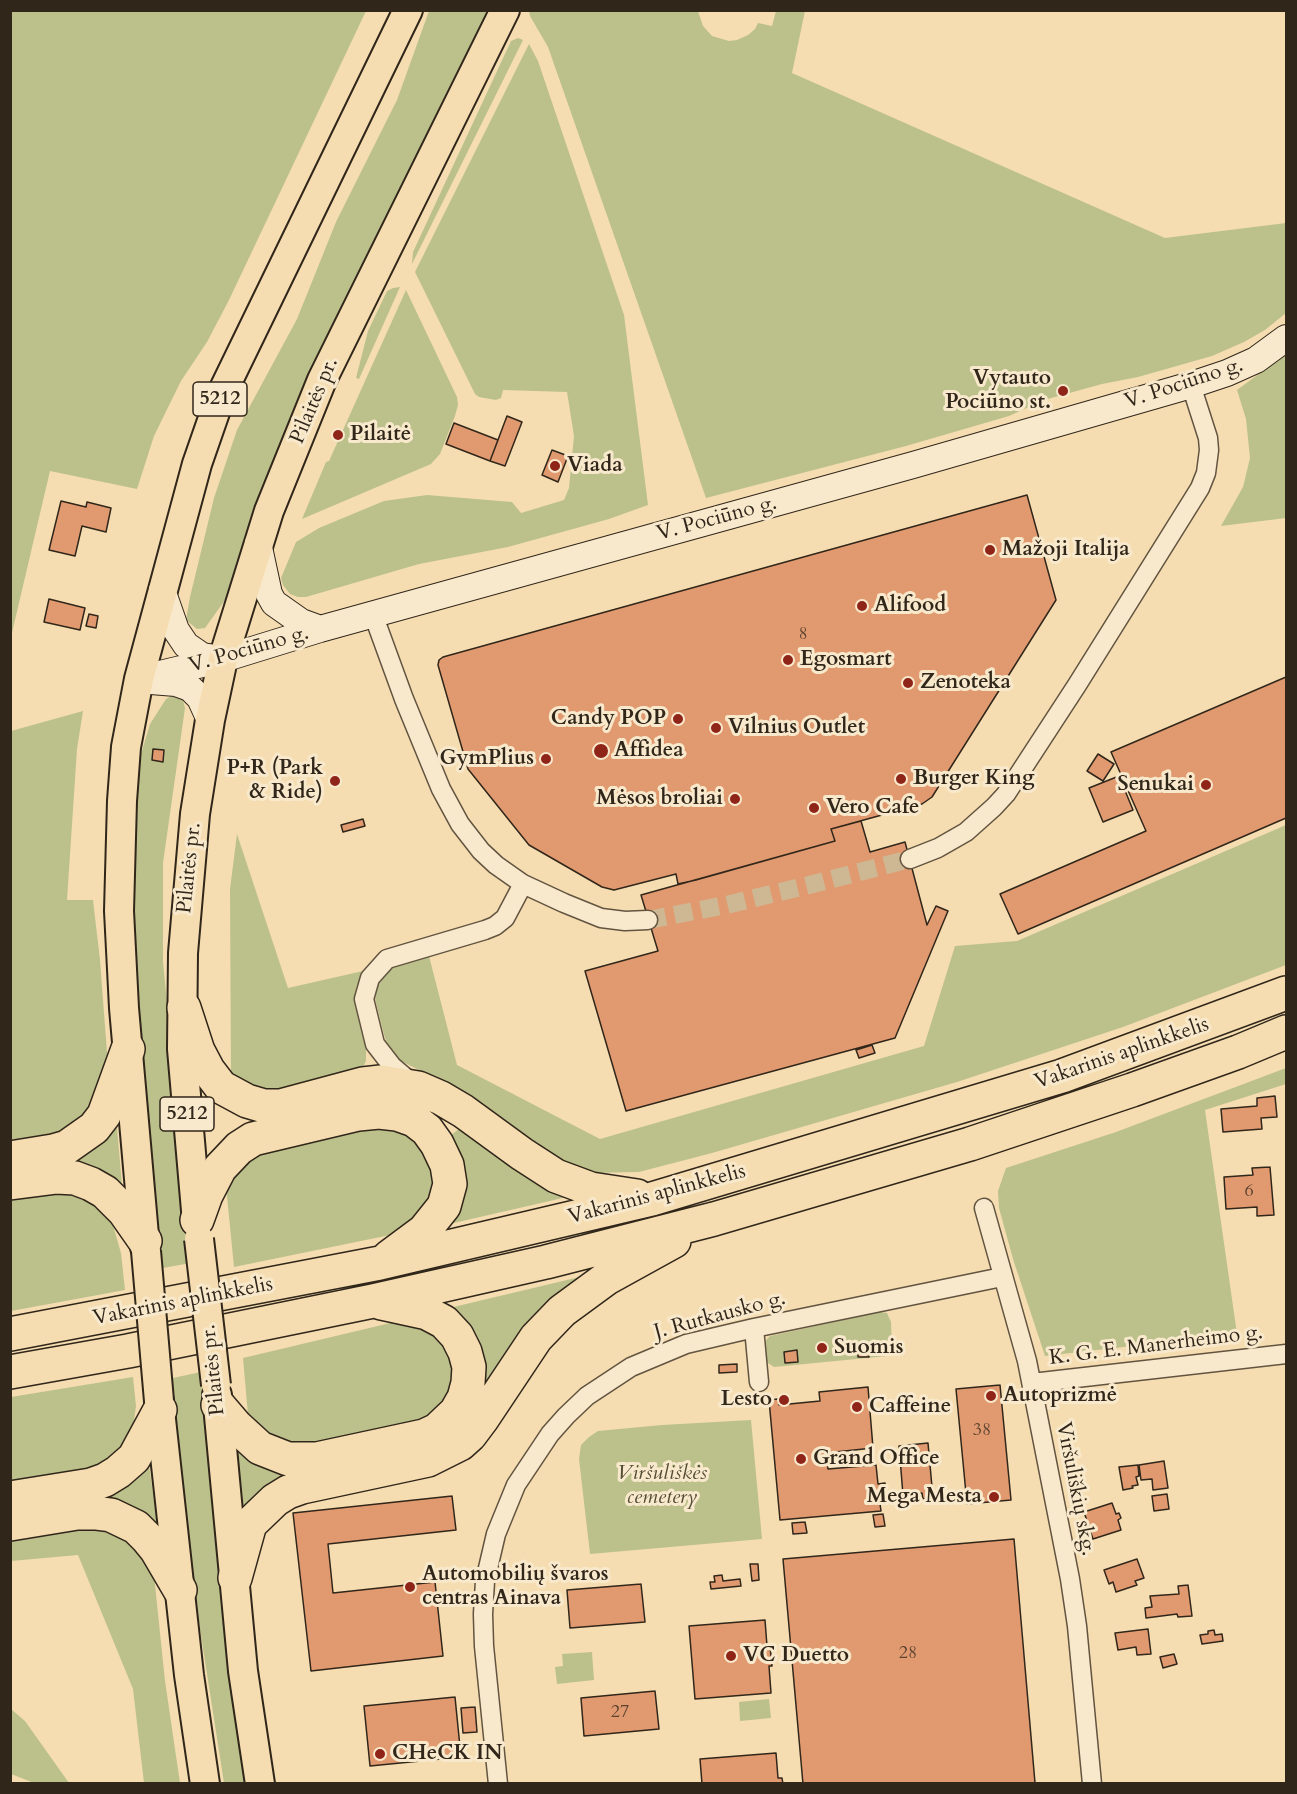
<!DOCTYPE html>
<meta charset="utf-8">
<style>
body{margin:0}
#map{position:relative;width:1297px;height:1794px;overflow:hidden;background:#f5ddb1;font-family:Cardo,serif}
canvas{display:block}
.frame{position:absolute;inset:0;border:12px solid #31261a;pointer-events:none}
</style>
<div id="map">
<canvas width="1297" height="1794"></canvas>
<div class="frame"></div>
</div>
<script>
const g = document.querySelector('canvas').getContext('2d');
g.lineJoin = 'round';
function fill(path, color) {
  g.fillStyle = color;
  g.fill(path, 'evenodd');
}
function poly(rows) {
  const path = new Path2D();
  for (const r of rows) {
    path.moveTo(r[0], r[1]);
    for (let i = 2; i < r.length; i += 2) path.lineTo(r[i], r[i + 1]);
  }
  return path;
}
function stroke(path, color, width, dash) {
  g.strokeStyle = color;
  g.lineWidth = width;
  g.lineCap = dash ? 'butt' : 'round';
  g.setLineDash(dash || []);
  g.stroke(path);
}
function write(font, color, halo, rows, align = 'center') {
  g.font = font + ' Cardo,serif';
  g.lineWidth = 6;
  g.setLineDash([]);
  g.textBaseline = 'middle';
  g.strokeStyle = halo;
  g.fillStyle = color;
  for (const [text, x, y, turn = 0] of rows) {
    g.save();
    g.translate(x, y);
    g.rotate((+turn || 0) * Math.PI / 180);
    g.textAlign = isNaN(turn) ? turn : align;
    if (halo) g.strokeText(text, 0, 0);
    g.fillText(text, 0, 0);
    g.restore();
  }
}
const green = poly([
 [11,10,366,11,229,300,207,342,181,381,154,436,137,489,50,471,11,637],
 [429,11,491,11,228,596,205,628,197,629,186,620,190,597,214,498,237,430,297,319,336,222,397,100],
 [529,11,698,11,703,26,712,36,729,41,737,40,748,35,755,29,758,23,772,26,776,11,805,11,792,73,1165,238,1286,223,1286,313,1265,330,1244,342,1212,356,1138,377,1102,384,1044,400,1009,416,906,446,706,498,548,47,530,16],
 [518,38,523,40,412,264,413,252,511,41],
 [529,44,538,61,624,315,648,505,609,519,508,547,419,564,306,597,298,597,290,594,283,585,281,578,296,542,319,528,384,501,427,495,512,502,521,513,564,500,569,488,574,436,567,392,503,390,501,398,496,400,479,397,475,394,415,272],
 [400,287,359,379,356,378,368,331,387,291,393,288],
 [406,290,457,397,458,405,455,416,440,454,431,464,302,519,326,462,329,461],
 [1286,354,1286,518,1221,526,1243,487,1250,458,1246,419,1237,390],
 [173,695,182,697,185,708,163,863,163,961,191,1263,157,1269,129,893,138,764,150,724,166,699],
 [83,711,77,749,67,900,93,900,100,960,108,1066,87,1123,11,1149,11,731],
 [1286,825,1286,965,1123,1027,957,1082,712,1153,639,1172,585,1173,564,1166,453,1087,397,1059,389,1049,384,1035,375,999,377,986,390,969,402,963,429,956,457,1065,600,1139,924,1046,955,946,1017,941],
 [237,834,288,988,363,971,356,988,355,1004,366,1048,366,1061,362,1069,285,1094,231,1081,230,889],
 [1286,1068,1286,1084,1205,1110,1237,1334,1045,1356,1013,1259,999,1208,998,1191,1006,1168,1116,1132],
 [116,1117,123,1196,11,1168],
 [386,1122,429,1147,436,1200,400,1233,234,1267,225,1176,250,1153],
 [460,1128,576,1195,445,1225,450,1136],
 [79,1190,112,1222,121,1253,125,1290,11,1311,10,1193],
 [588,1275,466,1424,241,1511,233,1440,248,1452,461,1423,445,1309],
 [880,1312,887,1313,891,1322,892,1352,887,1356,774,1367,765,1361,764,1342,770,1336],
 [403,1320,435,1327,461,1373,439,1417,291,1451,249,1426,243,1358],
 [201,1372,208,1436,248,1783,224,1783,177,1481,168,1379],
 [133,1377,136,1406,134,1421,130,1435,108,1469,11,1490,11,1397],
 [751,1420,762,1539,590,1554,579,1459,581,1445,589,1437,598,1431,662,1425],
 [148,1458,159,1535,13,1509],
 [100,1524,134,1541,154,1575,165,1681,180,1783,144,1783,133,1689,78,1555,11,1561,11,1534],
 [592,1652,594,1680,557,1684,555,1667,563,1666,562,1654],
 [769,1699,771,1718,740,1721,739,1702],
 [11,1709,25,1721,69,1783,34,1783,11,1774]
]);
const building = poly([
 [507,416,522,422,505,466,490,461,507,416],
 [454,423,498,440,490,461,446,444,454,423],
 [552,450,568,456,558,482,542,475,552,450],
 [1027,495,1056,600,932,797,922,804,831,829,835,841,696,880,678,884,676,874,614,890,602,887,529,845,468,769,438,665,439,660,443,657,1027,495],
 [61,501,86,507,87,502,111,508,106,532,82,526,75,556,49,550,61,501],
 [49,599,85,608,80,630,44,622,49,599],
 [89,614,98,616,96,628,86,626,89,614],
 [1286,677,1286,818,1018,934,1000,894,1146,831,1111,752,1286,677],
 [153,749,164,750,163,762,152,760,153,749],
 [1098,754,1114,764,1103,781,1087,771,1098,754],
 [1119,776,1133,810,1103,822,1089,788,1119,776],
 [363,819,365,826,343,832,341,825,363,819],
 [861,821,870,852,905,842,927,925,936,906,948,911,895,1038,626,1111,585,971,658,951,641,895,835,841,831,829,861,821],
 [872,1045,875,1053,859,1058,856,1050,872,1045],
 [1275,1096,1277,1117,1261,1118,1262,1129,1223,1132,1221,1109,1257,1106,1257,1098,1275,1096],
 [1270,1167,1274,1215,1257,1216,1257,1207,1226,1209,1224,1177,1253,1175,1252,1168,1270,1167],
 [858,1344,868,1344,869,1357,858,1357,858,1344],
 [797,1350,798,1362,785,1363,784,1352,797,1350],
 [737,1364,737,1372,719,1373,719,1365,737,1364],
 [1000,1385,1011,1500,967,1504,956,1389,1000,1385],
 [868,1387,873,1448,826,1453,828,1469,876,1465,878,1484,885,1483,887,1497,879,1497,881,1511,780,1520,769,1400,778,1399,779,1405,820,1401,819,1392,868,1387],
 [928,1443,933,1498,923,1499,922,1493,903,1495,899,1446,928,1443],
 [1164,1461,1168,1488,1153,1490,1152,1479,1141,1480,1139,1465,1164,1461],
 [1138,1465,1139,1476,1136,1477,1138,1485,1132,1486,1133,1488,1123,1490,1119,1467,1138,1465],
 [1167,1494,1169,1509,1154,1511,1152,1496,1167,1494],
 [452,1496,456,1530,328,1544,333,1593,435,1582,443,1656,311,1671,293,1513,452,1496],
 [1112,1503,1116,1514,1119,1513,1121,1518,1118,1520,1121,1530,1093,1539,1084,1512,1112,1503],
 [883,1514,885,1526,875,1527,873,1515,883,1514],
 [805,1522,807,1533,793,1534,792,1523,805,1522],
 [1014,1539,1035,1783,803,1784,783,1559,1014,1539],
 [1137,1559,1144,1578,1135,1581,1137,1585,1116,1592,1113,1582,1109,1584,1104,1570,1137,1559],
 [750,1564,758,1564,759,1580,752,1581,750,1564],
 [722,1575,723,1581,740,1579,741,1586,711,1589,710,1582,715,1582,714,1576,722,1575],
 [641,1584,645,1622,570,1628,567,1590,641,1584],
 [1188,1585,1192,1616,1178,1617,1177,1614,1146,1618,1145,1608,1152,1607,1150,1596,1179,1594,1178,1586,1188,1585],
 [765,1620,767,1646,770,1646,772,1666,769,1666,771,1693,695,1699,689,1626,765,1620],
 [1148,1629,1151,1654,1137,1655,1136,1647,1118,1650,1115,1633,1148,1629],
 [1214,1630,1215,1635,1222,1634,1223,1641,1202,1644,1200,1635,1208,1634,1208,1631,1214,1630],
 [1174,1654,1177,1664,1163,1668,1160,1657,1174,1654],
 [655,1691,659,1729,584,1736,581,1698,655,1691],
 [455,1697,461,1757,370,1766,364,1706,455,1697],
 [475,1707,477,1732,463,1733,461,1708,475,1707],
 [776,1753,778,1778,782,1778,783,1784,702,1784,700,1759,776,1753]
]);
const streetTunnel = poly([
 [648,920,726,905,809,885,910,859]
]);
const street = poly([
 [373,614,404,699,441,789,460,824,481,851,496,865,523,884,564,903,601,918,625,921,648,920],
 [910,859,938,848,966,832,994,807,1006,794,1077,685,1200,488,1206,473,1209,450,1208,438,1191,385],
 [412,1083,392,1066,375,1044,364,999,370,978,387,959,485,930,495,926,505,918,523,884],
 [984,1208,1027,1361,1070,1579,1077,1626,1092,1784],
 [754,1328,759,1382],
 [1032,1383,1286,1354],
 [498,1784,484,1646,483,1614,485,1581,496,1534,516,1485,550,1434,566,1416,587,1396,631,1367,686,1344,754,1328,1002,1277]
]);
const secondary = poly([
 [258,543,269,594,274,603,301,622,320,629],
 [162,590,176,630,186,645,202,656,223,659],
 [139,679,223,659,320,629,913,465,1191,385,1227,373,1256,360,1286,338],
 [151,681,176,683,190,688,200,698,210,720]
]);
const primary = poly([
 [197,1222,182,1049,183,953,195,814,210,720,223,659,269,511,322,380,505,10],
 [145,1247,124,1008,119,911,122,801,126,747,139,679,197,464,221,395,408,10],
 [217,1395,243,1671,260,1784],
 [159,1401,189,1675,205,1784]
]);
const highway = poly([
 [184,1008,198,1051,208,1070,221,1087,247,1101,264,1106,281,1106,363,1084,381,1082,418,1088,441,1098,463,1111,522,1154,556,1176,591,1189,637,1196],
 [10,1158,53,1151,67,1147,94,1128,104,1115,128,1049],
 [10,1183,57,1177,75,1178,91,1184,105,1192,124,1211,145,1241],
 [197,1220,206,1195,220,1168,239,1148,253,1139,358,1114,379,1112,397,1114,414,1120,427,1130,437,1144,447,1165,450,1184,444,1206,424,1231,389,1257],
 [10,1334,380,1263,652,1199,1062,1076,1286,993],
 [10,1372,128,1351,373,1301,546,1262,714,1219,970,1144,1132,1090,1238,1052,1286,1032],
 [218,1405,236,1426,260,1448,288,1459,317,1459,424,1436,437,1430,456,1412,464,1398,468,1383,469,1367,465,1352,457,1336,444,1322,427,1313,381,1303],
 [10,1498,91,1485,105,1480,118,1472,134,1458,160,1410],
 [10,1524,77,1513,95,1513,111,1515,136,1527,147,1538,156,1549,180,1590],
 [235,1578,250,1524,275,1500,288,1492,302,1487,428,1460,460,1444,470,1435,482,1419,536,1338,562,1311,607,1278,674,1241]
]);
const primaryBridge = poly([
 [199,1239,216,1385],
 [146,1251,159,1401]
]);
const markers = [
 [1063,391,6,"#8f2418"],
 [338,435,6,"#8f2418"],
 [555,466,6,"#8f2418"],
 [990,550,6,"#8f2418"],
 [862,606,6,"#8f2418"],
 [788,660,6,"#8f2418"],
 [908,683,6,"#8f2418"],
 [678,719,6,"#8f2418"],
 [716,728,6,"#8f2418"],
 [601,751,8,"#8f2418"],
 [546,759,6,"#8f2418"],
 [901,779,6,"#8f2418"],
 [335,781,6,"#8f2418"],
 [1206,785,6,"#8f2418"],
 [735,799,6,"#8f2418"],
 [814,808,6,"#8f2418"],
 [822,1348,6,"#8f2418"],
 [991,1396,6,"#8f2418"],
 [784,1400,6,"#8f2418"],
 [857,1407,6,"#8f2418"],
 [801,1459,6,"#8f2418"],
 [994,1497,6,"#8f2418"],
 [410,1587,6,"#8f2418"],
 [731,1656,6,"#8f2418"],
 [380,1754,6,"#8f2418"]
];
const numberNames = [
 ["8",803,635],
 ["6",1249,1192],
 ["38",982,1431],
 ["28",908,1654],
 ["27",620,1713]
];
const shields = [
 [220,399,54],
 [187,1114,54]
];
const shieldNames = [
 ["5212",220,399],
 ["5212",187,1114]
];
const poiNames = [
 ["Vytauto",1051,379,"right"],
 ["Pociūno st.",1051,403,"right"],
 ["Pilaitė",350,435],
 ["Viada",567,466],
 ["Mažoji Italija",1002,550],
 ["Alifood",874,606],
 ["Egosmart",800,660],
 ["Zenoteka",920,683],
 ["Candy POP",666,719,"right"],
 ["Vilnius Outlet",728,728],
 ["Affidea",614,751],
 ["GymPlius",534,759,"right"],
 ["P+R (Park",323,769,"right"],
 ["& Ride)",323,793,"right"],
 ["Burger King",913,779],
 ["Senukai",1194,785,"right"],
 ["Mėsos broliai",723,799,"right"],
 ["Vero Cafe",826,808],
 ["Suomis",834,1348],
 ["Autoprizmė",1003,1396],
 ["Lesto",772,1400,"right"],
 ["Caffeine",869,1407],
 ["Grand Office",813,1459],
 ["Mega Mesta",982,1497,"right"],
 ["Automobilių švaros",422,1575],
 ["centras Ainava",422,1599],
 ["VC Duetto",743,1656],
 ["CHeCK IN",392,1754]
];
const streetNames = [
 ["V. Pociūno g.",1184,384,-18],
 ["Pilaitės pr.",315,401,-67],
 ["V. Pociūno g.",717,519,-15],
 ["V. Pociūno g.",249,650,-16],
 ["Pilaitės pr.",190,868,-84],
 ["Vakarinis aplinkkelis",1122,1054,-19],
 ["Vakarinis aplinkkelis",657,1195,-15],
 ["Vakarinis aplinkkelis",183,1302,-11],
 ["J. Rutkausko g.",720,1316,-15],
 ["K. G. E. Manerheimo g.",1156,1346,-7],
 ["Pilaitės pr.",214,1370,-96],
 ["Viršuliškių skg.",1075,1489,79]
];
const parkNames = [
 ["Viršuliškės",662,1474],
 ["cemetery",662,1498]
];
fill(green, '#bcc18c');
fill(building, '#e19a70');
stroke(building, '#31261a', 1.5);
stroke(streetTunnel, '#ceb893', 18, [18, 9]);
stroke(street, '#625440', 21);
stroke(secondary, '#31261a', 28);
stroke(primary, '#31261a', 32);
stroke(highway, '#31261a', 36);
stroke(street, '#f8e9cc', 18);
stroke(secondary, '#f8e9cc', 26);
stroke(primary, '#f5ddb1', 28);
stroke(highway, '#f5ddb1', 33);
stroke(primaryBridge, '#31261a', 32, []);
stroke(primaryBridge, '#f5ddb1', 28);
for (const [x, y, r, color] of markers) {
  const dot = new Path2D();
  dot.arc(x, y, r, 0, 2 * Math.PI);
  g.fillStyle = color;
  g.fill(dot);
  stroke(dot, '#f8e9cc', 2);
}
write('18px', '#5d4330', null, numberNames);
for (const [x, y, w] of shields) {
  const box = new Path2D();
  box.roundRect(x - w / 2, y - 17, w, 34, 4.5);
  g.fillStyle = '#f8e9cc';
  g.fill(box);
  stroke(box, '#31261a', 1.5);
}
write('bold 20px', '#31261a', null, shieldNames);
write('bold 21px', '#31261a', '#f8e9cc', poiNames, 'left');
write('21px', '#31261a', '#f8e9cc', streetNames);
write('italic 21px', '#544d36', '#f8e9cc', parkNames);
</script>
